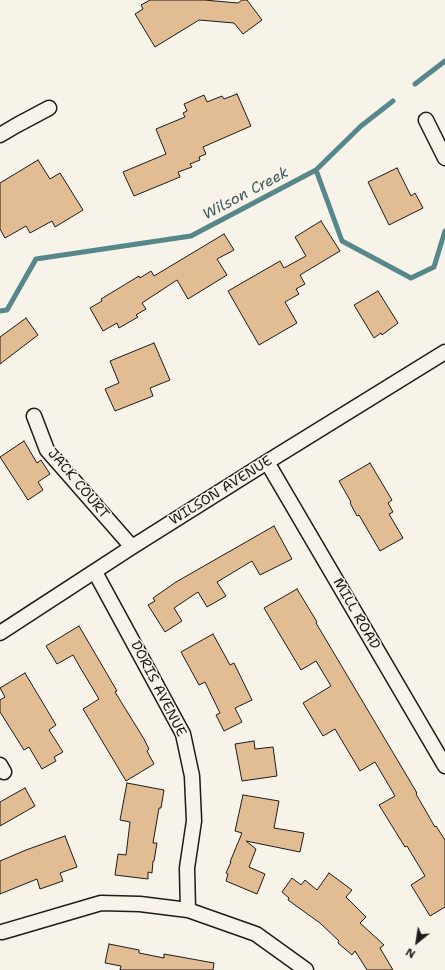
<!DOCTYPE html>
<style>
body{margin:0}
#map{position:relative;width:445px;height:970px;overflow:hidden;background:#f7f3e8;font-family:"Shantell Sans",sans-serif}
canvas{display:block}
.north{position:absolute;left:397px;top:922px;width:40px;height:40px;-webkit-text-stroke:3px #f7f3e8;paint-order:stroke;rotate:210deg;font-size:11px;font-weight:700;line-height:16px;text-align:center;color:#1c1c1c}
.north::after{content:'';display:block;margin:auto;width:14px;height:18px;background:#1c1c1c;clip-path:polygon(50% 0,100% 100%,50% 72%,0 100%)}
</style>
<div id="map">
<canvas width="445" height="970"></canvas>
<div class="north">N</div>
</div>
<script>
const g = document.querySelector('canvas').getContext('2d');
g.lineJoin = 'round';
function poly(rows) {
  const path = new Path2D();
  for (const r of rows) {
    path.moveTo(r[0], r[1]);
    for (let i = 2; i < r.length; i += 2) path.lineTo(r[i], r[i + 1]);
  }
  return path;
}
function stroke(path, color, width, dash) {
  g.strokeStyle = color;
  g.lineWidth = width;
  g.lineCap = dash ? 'butt' : 'round';
  g.setLineDash(dash || []);
  g.stroke(path);
}
function fill(path, color) {
  g.fillStyle = color;
  g.fill(path, 'evenodd');
}
function write(font, color, halo, rows, align = 'center') {
  g.font = font + ' "Shantell Sans",sans-serif';
  g.lineWidth = 3;
  g.setLineDash([]);
  g.textBaseline = 'middle';
  g.strokeStyle = halo;
  g.fillStyle = color;
  for (const [text, x, y, turn = 0] of rows) {
    g.save();
    g.translate(x, y);
    g.rotate((+turn || 0) * Math.PI / 180);
    g.textAlign = isNaN(turn) ? turn : align;
    if (halo) g.strokeText(text, 0, 0);
    g.fillText(text, 0, 0);
    g.restore();
  }
}
const stream = poly([
 [415,84,445,61],
 [316,170,361,126,393,101],
 [0,311,7,310,36,259,191,236,316,170,342,241,411,278,434,267,445,231]
]);
const building = poly([
 [150,0,204,0,238,3,242,0,247,0,262,20,243,34,234,23,199,20,155,47,135,14,143,9,141,5,150,0],
 [237,94,251,126,203,147,206,154,199,157,200,160,190,164,192,167,178,172,180,177,134,196,123,172,166,154,156,129,185,117,183,113,187,111,184,104,204,95,207,102,222,96,224,99,237,94],
 [38,160,50,179,60,173,83,210,55,227,52,221,30,233,26,226,5,238,0,229,0,183,38,160],
 [397,168,411,196,415,193,423,208,389,225,368,182,397,168],
 [321,221,340,251,300,275,305,284,296,289,299,294,285,302,297,323,259,345,228,291,280,261,284,268,306,256,295,237,321,221],
 [224,234,234,250,217,259,227,275,188,299,177,280,142,303,146,309,136,315,138,317,119,328,117,323,103,331,90,308,102,301,101,299,139,276,140,278,151,271,154,276,224,234],
 [378,291,398,323,382,335,381,333,374,338,354,305,378,291],
 [26,318,38,335,0,364,0,337,26,318],
 [154,343,170,380,150,388,153,396,115,411,105,389,119,383,110,361,154,343],
 [24,441,37,463,41,460,50,474,38,482,43,490,28,500,0,457,24,441],
 [370,463,392,500,388,503,393,512,389,514,403,538,380,551,359,515,357,516,350,503,351,502,339,481,370,463],
 [274,526,292,559,260,575,252,561,217,582,226,596,207,607,198,592,174,608,182,621,165,632,148,605,155,601,153,598,176,582,274,526],
 [297,589,317,622,316,623,417,793,416,794,435,827,436,826,445,840,445,907,430,916,411,885,425,876,407,846,405,847,379,805,395,796,375,762,360,771,335,729,323,736,303,703,331,686,316,661,301,670,264,608,297,589],
 [79,626,117,691,115,692,144,739,149,749,147,751,154,764,126,781,83,709,99,699,81,669,73,655,57,664,46,646,79,626],
 [213,634,230,665,234,663,252,700,235,708,242,722,224,731,216,715,220,713,205,682,199,685,181,652,213,634],
 [25,673,56,725,49,730,63,752,54,757,56,761,42,769,29,747,24,750,0,712,0,700,5,697,0,688,25,673],
 [254,741,255,749,273,747,277,776,242,781,235,744,254,741],
 [127,783,164,790,161,808,159,808,153,843,157,843,154,861,153,861,152,873,148,872,148,879,115,875,118,854,126,855,130,822,120,820,127,783],
 [25,788,35,806,0,826,0,802,25,788],
 [243,795,279,801,274,828,304,833,300,852,246,841,256,849,249,867,265,874,257,894,226,881,228,874,226,873,231,862,230,862,242,833,235,831,243,795],
 [65,836,77,867,60,873,63,881,40,889,37,879,0,894,0,861,26,850,65,836],
 [329,873,352,890,346,897,366,917,360,923,384,945,380,948,393,970,367,970,355,951,352,955,338,943,339,941,320,923,288,900,289,898,282,892,292,878,301,885,305,880,317,890,329,873],
 [109,944,139,950,139,953,164,958,164,954,214,963,213,970,120,970,121,966,105,963,109,944]
]);
const minor = poly([
 [426,120,445,158],
 [0,135,17,125,49,108],
 [34,416,47,450,132,547],
 [267,462,445,766],
 [95,572,183,734,192,776,194,821,187,868,188,910],
 [0,633,132,547,267,462,445,352],
 [0,765,4,772],
 [2,932,101,903,140,904,188,910,256,934,306,970]
]);
const streetNames = [
 ["JACK COURT",78,484,50],
 ["WILSON AVENUE",221,491,-32],
 ["MILL ROAD",356,614,60],
 ["DORIS AVENUE",158,689,63]
];
const waterNames = [
 ["Wilson Creek",246,194,-28]
];
stroke(stream, '#56878a', 5);
fill(building, '#e2bc93');
stroke(building, '#1c1c1c', 1);
stroke(minor, '#1c1c1c', 17);
stroke(minor, '#f7f3e8', 14);
write('14px', '#1c1c1c', '#f7f3e8', streetNames);
write('italic 15px', '#3e5a5c', '#f7f3e8', waterNames);
</script>
